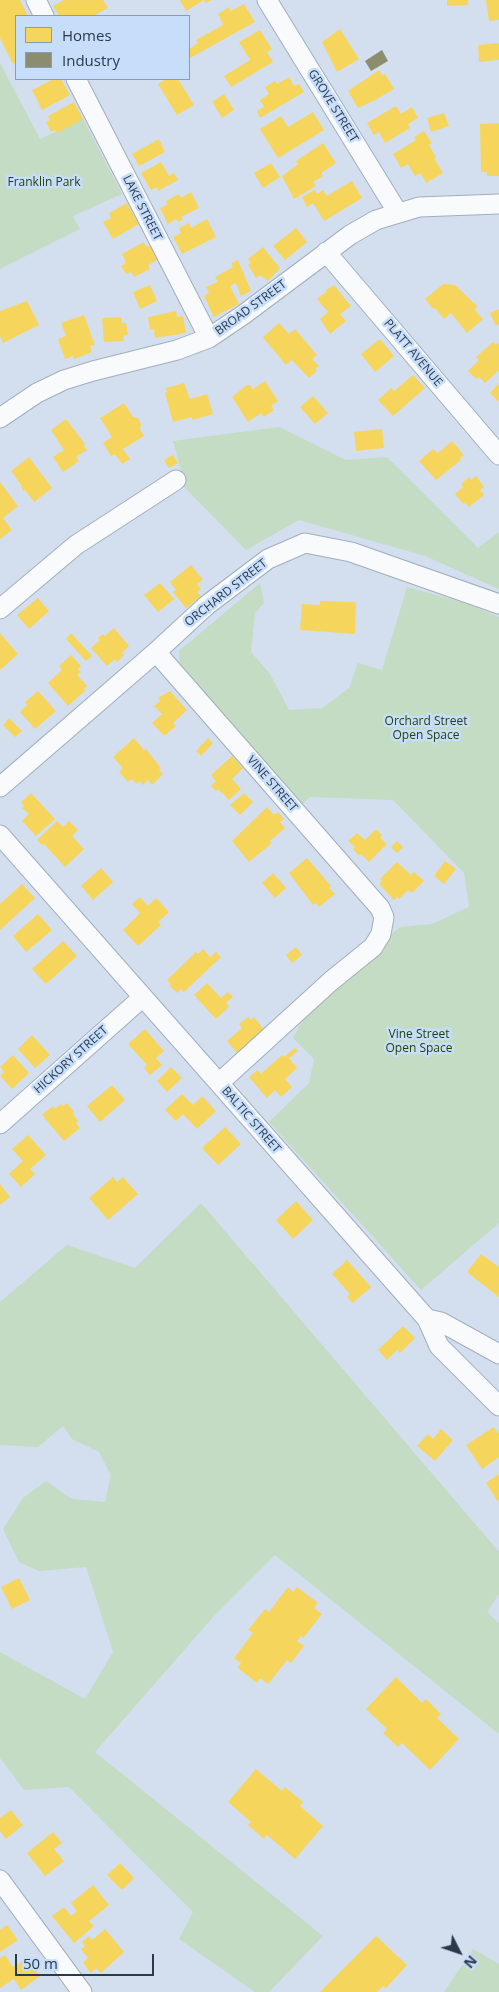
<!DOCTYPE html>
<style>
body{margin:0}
#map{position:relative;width:499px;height:1992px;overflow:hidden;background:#d3dfee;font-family:"Open Sans",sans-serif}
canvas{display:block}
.legend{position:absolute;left:15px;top:15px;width:175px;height:65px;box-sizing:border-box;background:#c7defa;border:1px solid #889cb4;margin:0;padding:6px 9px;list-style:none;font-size:15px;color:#2a394c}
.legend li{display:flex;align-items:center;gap:10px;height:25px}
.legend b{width:25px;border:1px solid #889cb4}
.north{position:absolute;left:434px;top:1927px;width:50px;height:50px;-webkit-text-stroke:4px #c7defa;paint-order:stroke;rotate:131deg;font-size:14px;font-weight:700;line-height:20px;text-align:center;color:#2a394c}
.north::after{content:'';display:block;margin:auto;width:18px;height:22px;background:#2a394c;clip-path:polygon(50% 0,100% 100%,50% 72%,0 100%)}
.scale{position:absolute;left:15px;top:1954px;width:139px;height:22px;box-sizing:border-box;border:2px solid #2a394c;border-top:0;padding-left:6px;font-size:15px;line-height:18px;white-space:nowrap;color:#2a394c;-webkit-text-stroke:4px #c7defa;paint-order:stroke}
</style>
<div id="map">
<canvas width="499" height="1992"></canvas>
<ul class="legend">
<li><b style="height:14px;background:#f6d55c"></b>Homes</li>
<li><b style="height:14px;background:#8c8c6e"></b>Industry</li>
</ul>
<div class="north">N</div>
<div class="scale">50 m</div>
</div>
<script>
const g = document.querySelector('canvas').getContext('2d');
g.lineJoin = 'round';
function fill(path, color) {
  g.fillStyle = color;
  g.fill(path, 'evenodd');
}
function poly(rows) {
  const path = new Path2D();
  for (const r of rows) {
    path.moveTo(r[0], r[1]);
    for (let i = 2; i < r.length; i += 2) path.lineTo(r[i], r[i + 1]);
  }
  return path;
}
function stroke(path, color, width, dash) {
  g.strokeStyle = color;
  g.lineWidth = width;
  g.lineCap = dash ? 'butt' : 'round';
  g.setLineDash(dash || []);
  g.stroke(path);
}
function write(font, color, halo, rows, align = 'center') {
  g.font = font + ' "Open Sans",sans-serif';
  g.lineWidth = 5;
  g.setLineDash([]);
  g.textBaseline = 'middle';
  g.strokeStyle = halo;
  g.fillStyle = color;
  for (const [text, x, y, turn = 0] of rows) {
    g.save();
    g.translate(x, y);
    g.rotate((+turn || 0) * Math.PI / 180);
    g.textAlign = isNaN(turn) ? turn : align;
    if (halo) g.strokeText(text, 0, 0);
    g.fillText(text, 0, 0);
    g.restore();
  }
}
const green = poly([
 [0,63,40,139,83,119,122,194,73,216,80,229,0,269],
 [279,427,346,460,387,457,478,548,499,532,499,589,425,556,299,520,246,550,186,489,173,441],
 [260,583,264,603,255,613,251,652,270,674,289,710,322,708,349,688,358,663,382,670,407,587,468,604,499,617,499,1223,421,1290,269,1122,309,1083,314,1059,293,1038,317,996,320,996,400,927,432,924,469,907,464,873,393,800,310,797,298,808,180,668,179,651],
 [201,1203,499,1552,499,1594,487,1612,499,1623,499,1734,275,1555,214,1616,95,1752,323,1936,269,1992,255,1992,179,1939,193,1912,69,1787,24,1790,0,1758,0,1652,85,1699,113,1652,86,1567,39,1571,19,1562,3,1529,23,1498,46,1481,72,1499,105,1502,111,1475,99,1452,72,1439,63,1426,38,1447,0,1445,0,1302,67,1245,135,1268],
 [473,1949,499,1964,499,1992,444,1992]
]);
const homes = poly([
 [0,0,20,0,28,16,16,16,16,62,13,64,0,38],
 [64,0,103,0,108,8,93,16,59,16,53,6],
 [180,0,212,0,206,3,204,0,186,11],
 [447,0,468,0,468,5,447,6],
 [486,0,499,0,499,20,489,21],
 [244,4,255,22,190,58,189,49,198,43,196,40,223,25,218,14,229,7,231,11],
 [340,29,359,59,337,72,322,42],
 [260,30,272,49,267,52,273,62,231,87,224,76,250,60,239,42],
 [499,43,499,60,479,62,478,45],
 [379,70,382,75,385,74,394,89,375,100,358,108,348,91],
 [289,77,294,86,299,84,304,92,260,118,257,111,264,107,260,100,269,94,265,87,275,81,277,84],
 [54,79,61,79,70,95,42,110,32,90],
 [166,79,178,79,194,105,177,115,158,84],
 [224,94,234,110,222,118,212,102],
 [74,102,83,119,57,133,55,130,51,132,46,122,50,120,48,116],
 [396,106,401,114,412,107,418,118,408,124,410,128,385,143,379,132,374,135,367,123],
 [313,112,324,130,278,158,260,129,281,116,288,127],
 [444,113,449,126,431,132,427,118],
 [499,123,499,176,487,176,487,172,481,172,480,124],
 [424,131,432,143,429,145,436,157,434,158,443,173,426,183,421,173,415,176,408,164,401,168,393,154,416,140,414,137],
 [159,139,165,152,139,166,132,154],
 [323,143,336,163,321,173,323,176,313,182,316,186,294,199,282,176,298,164,296,161],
 [161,162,169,176,174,173,178,180,158,191,157,187,151,190,141,173],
 [271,163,280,177,263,188,254,173],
 [352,181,362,198,324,221,313,203,307,207,302,197,315,190,317,194,323,190,327,196],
 [191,192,199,208,181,217,183,220,178,222,176,219,168,224,160,208,167,205,166,201,179,194,181,198],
 [127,203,139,224,113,239,103,222,111,218,109,213],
 [207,219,216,237,182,254,173,237,181,233,179,228,189,223,191,228],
 [296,228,307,242,285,260,273,246],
 [144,242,146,247,154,243,159,259,148,265,150,269,134,277,131,272,126,274,121,266,126,263,122,254],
 [263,247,280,268,268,281,260,275,256,278,248,265,251,263,248,259],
 [238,260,251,291,241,296,236,283,230,286,239,304,214,317,204,296,209,293,206,287,218,282,215,277,233,267,231,263],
 [443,284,455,285,478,307,474,309,483,319,467,333,451,313,444,319,435,308,433,309,425,299],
 [150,285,157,301,140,309,133,292],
 [334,285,351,306,340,314,346,321,330,334,320,319,328,312,317,299,327,291,326,290],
 [27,301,39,325,3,343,0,336,0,311],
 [499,309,499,324,496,326,490,313],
 [176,311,177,317,183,316,186,333,155,338,154,329,150,330,148,317],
 [84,315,95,345,90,346,92,352,74,359,73,356,65,359,58,339,66,336,61,323],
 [121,317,122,323,126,323,128,335,123,336,124,341,104,342,102,318],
 [279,323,289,334,295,329,317,355,312,359,319,366,315,369,317,371,309,378,292,360,286,365,266,341,263,337],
 [380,339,394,356,375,372,361,354],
 [493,342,496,345,499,342,499,370,485,383,479,377,476,379,468,371,479,360,476,357],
 [413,375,425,388,393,416,378,400,391,388,394,391],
 [265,381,278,401,271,406,274,410,264,417,261,413,248,422,232,397,247,385,250,385,253,389],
 [184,383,190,399,207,394,213,414,192,420,192,417,173,422,165,393,167,392,166,388],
 [499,383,499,402,490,393],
 [313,396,328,413,315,424,300,407],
 [124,403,133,417,138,418,141,424,140,429,144,436,123,449,130,459,122,464,115,454,111,456,103,443,112,437,100,418],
 [66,419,85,444,84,446,87,450,76,457,79,461,63,472,53,457,64,450,51,430],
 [382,429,384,448,356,451,354,432],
 [452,441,464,455,460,458,461,460,436,480,419,461,433,449,438,453],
 [173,455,178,463,169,468,164,460],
 [29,457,52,488,34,502,25,490,23,491,21,487,22,486,11,471],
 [476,476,484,487,480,490,484,495,469,507,465,503,463,504,455,494,463,487,461,484,469,477,471,480],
 [0,482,18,506,3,518,12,530,0,539],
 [191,565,203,580,197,584,201,589,197,592,201,596,186,608,173,592,176,590,170,582],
 [160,583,174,599,158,612,144,595],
 [38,598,49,611,29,629,17,615],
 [320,601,356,602,355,634,300,630,302,604,320,605],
 [114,628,129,646,122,653,124,655,117,662,115,659,107,666,91,648,100,640,98,638,103,634,105,636],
 [0,633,18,654,0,670],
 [71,633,92,656,86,661,66,639],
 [71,655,81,666,78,669,81,672,77,675,87,686,84,689,86,690,68,706,48,683,62,670,59,666],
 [38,691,56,711,35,729,20,712,27,705,25,702],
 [170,691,187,710,173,723,176,726,164,736,152,723,162,714,154,706,160,701,158,698],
 [9,718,22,731,15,737,3,725],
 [134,738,144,750,146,749,161,768,159,770,163,774,152,785,148,780,143,785,140,781,137,784,132,779,128,782,119,772,123,768,113,757],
 [208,738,213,743,201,756,196,751],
 [232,756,243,768,232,779,241,789,229,800,218,789,216,791,211,786,216,781,211,775],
 [31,793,55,819,36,836,22,821,29,814,22,808,24,806,21,802],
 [244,793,253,802,240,815,230,805],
 [267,807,274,815,278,812,284,819,280,822,285,828,270,841,272,843,249,862,232,841],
 [57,821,63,827,69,821,78,830,72,836,84,849,65,867,44,844,42,845,37,840],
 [376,829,382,835,380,838,387,844,369,862,361,854,359,856,353,849,355,847,348,841,357,833,365,840],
 [397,841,403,847,397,853,391,847],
 [307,858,331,886,329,888,335,894,319,907,316,903,313,905,289,873],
 [445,861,456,869,444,884,434,876],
 [397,862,411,875,414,872,424,881,412,893,408,890,399,899,397,897,394,900,379,884,382,881,380,879],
 [101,868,113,882,93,900,81,886],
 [273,873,286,888,275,898,262,883],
 [22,884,35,898,0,930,0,904],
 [140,897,148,906,156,898,169,912,158,922,161,925,138,946,123,930,140,913,132,904],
 [38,914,52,930,26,952,13,936],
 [63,941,77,956,46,984,32,969],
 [296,947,302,955,292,963,286,955],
 [203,949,210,957,216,952,221,957,184,992,181,989,177,993,169,985,171,984,167,980,196,952,198,954],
 [207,983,221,998,228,992,233,997,226,1003,229,1007,216,1019,194,995],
 [248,1017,251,1020,254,1017,266,1032,239,1055,227,1041,242,1028,239,1024],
 [145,1029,164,1051,156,1058,162,1065,150,1075,144,1068,147,1065,128,1044],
 [32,1035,50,1055,35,1068,18,1049],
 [295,1048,298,1051,289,1058,297,1068,285,1079,292,1087,281,1097,275,1090,267,1098,249,1077,258,1070,261,1074,282,1055,284,1057],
 [13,1055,29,1073,12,1089,0,1076,4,1072,0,1067],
 [171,1067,182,1078,167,1092,157,1081],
 [112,1085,125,1100,100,1122,87,1106],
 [182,1094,193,1105,202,1096,216,1111,197,1129,183,1114,176,1121,165,1110],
 [67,1103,74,1112,73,1114,78,1121,76,1123,80,1128,64,1141,42,1115,53,1106,55,1109,61,1104,63,1106],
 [225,1127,241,1144,218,1165,202,1148],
 [28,1135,46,1155,30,1169,35,1174,21,1187,9,1174,23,1161,12,1149],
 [113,1177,117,1182,123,1177,138,1194,108,1220,89,1198],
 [0,1184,10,1197,0,1205],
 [296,1201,313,1220,293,1239,276,1220],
 [481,1254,499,1267,499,1297,467,1272],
 [347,1260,371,1287,353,1303,347,1297,350,1294,332,1274],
 [403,1326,415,1338,400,1353,397,1350,387,1360,378,1350],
 [494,1427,499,1434,499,1457,482,1469,466,1445],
 [441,1429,453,1440,435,1461,417,1446,428,1434,433,1439],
 [499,1474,499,1503,486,1483],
 [19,1578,30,1600,12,1609,1,1587],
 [288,1587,293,1592,297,1587,318,1603,314,1608,322,1614,303,1638,301,1636,297,1641,304,1646,291,1663,287,1660,268,1684,260,1678,257,1683,238,1668,241,1663,234,1658,253,1633,248,1630,265,1609,269,1612],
 [396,1677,422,1703,426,1699,441,1714,437,1718,459,1739,430,1770,402,1743,398,1747,383,1733,387,1729,366,1709],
 [256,1769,282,1791,285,1787,303,1802,300,1806,323,1826,295,1859,267,1835,264,1839,248,1825,251,1822,228,1802],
 [11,1810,23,1825,6,1839,0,1831,0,1818],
 [53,1832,62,1843,54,1849,64,1861,45,1876,27,1853],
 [120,1863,134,1878,122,1890,107,1875],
 [93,1885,109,1905,89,1921,94,1926,74,1943,52,1916,64,1907,71,1916,77,1911,71,1903],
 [7,1925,18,1940,0,1952,0,1930],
 [105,1929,124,1952,101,1973,96,1968,91,1973,83,1963,88,1958,81,1949,85,1946,82,1942,89,1936,92,1940],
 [376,1936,407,1965,386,1988,383,1986,377,1992,320,1992],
 [5,1955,13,1967,28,1958,40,1976,21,1990,14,1979,0,1988,0,1958]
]);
const industry = poly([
 [382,50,388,61,371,71,365,61]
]);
const minor = poly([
 [36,0,44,16],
 [267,0,398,213],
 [76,79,209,338],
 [326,252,499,455],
 [0,418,37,393,64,380,93,371,177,350,209,338,243,315,350,235,376,220,419,207,499,204],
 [0,609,76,545,176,480],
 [156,652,380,908,384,917,381,934,373,947,331,981,219,1083],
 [0,787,156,652,207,605,268,559,305,543,351,552,499,604],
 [0,835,427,1319,439,1346,499,1406],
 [0,1124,143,997],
 [427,1319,441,1322,499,1354],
 [0,1880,82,1992]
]);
const streetNames = [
 ["GROVE STREET",333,106,58],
 ["LAKE STREET",142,208,63],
 ["BROAD STREET",251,308,-36],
 ["PLATT AVENUE",413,353,50],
 ["ORCHARD STREET",226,593,-38],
 ["VINE STREET",272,784,49],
 ["HICKORY STREET",71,1060,-42],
 ["BALTIC STREET",251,1120,49]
];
const parkNames = [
 ["Franklin Park",44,183],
 ["Orchard Street",426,722],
 ["Open Space",426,736],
 ["Vine Street",419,1035],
 ["Open Space",419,1049]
];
fill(green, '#c4dbc4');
fill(homes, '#f6d55c');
fill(industry, '#8c8c6e');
stroke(minor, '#a2aebd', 21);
stroke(minor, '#f8fafc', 19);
write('12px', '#2a394c', '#c7defa', streetNames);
write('12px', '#244206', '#c7defa', parkNames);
</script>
